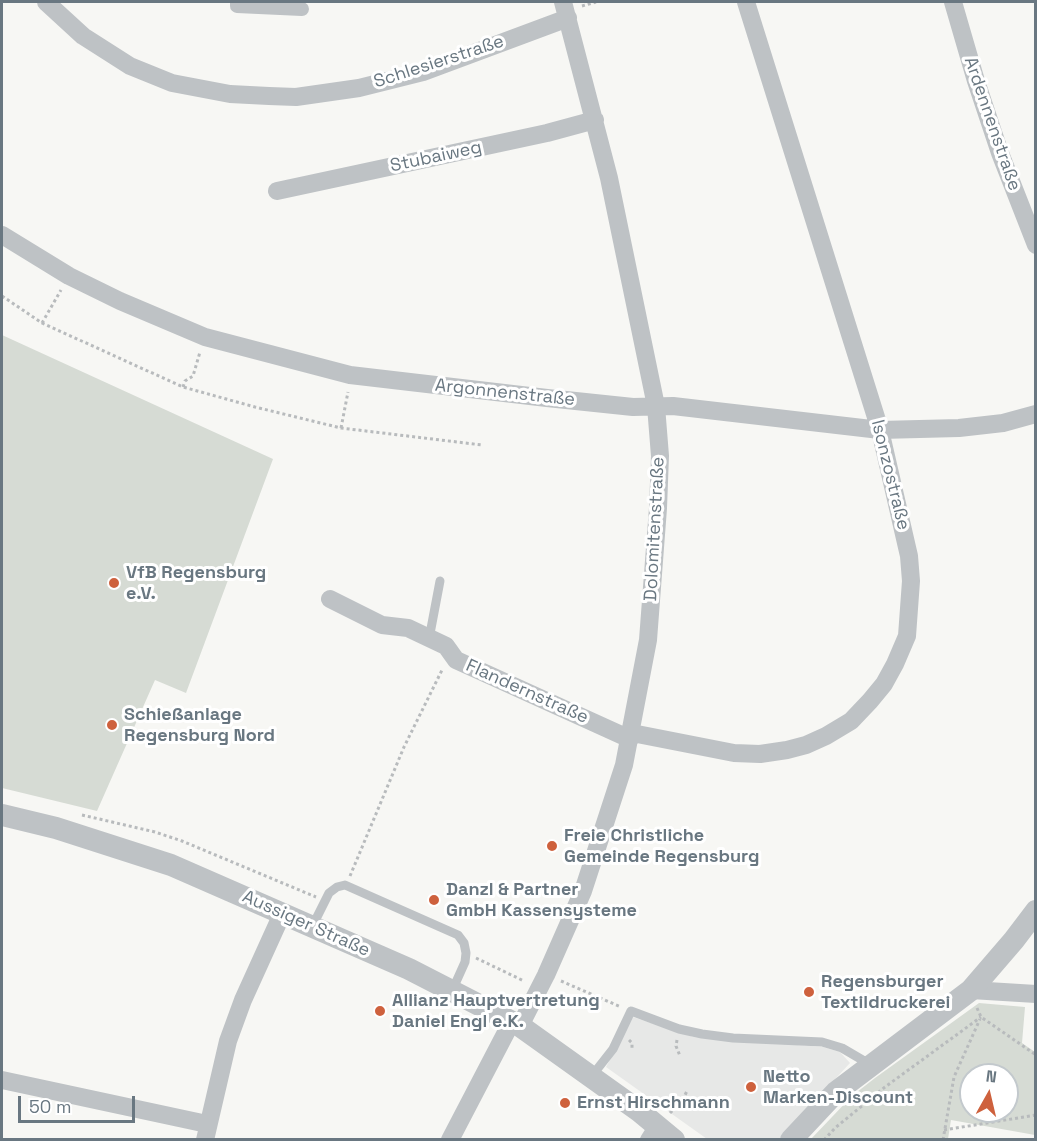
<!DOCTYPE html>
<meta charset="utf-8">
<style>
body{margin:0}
#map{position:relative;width:1037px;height:1141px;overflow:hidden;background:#f7f7f4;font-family:"Space Grotesk",sans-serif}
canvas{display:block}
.frame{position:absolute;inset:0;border:3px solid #697781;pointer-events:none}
.north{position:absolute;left:959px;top:1063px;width:60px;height:60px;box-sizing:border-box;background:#fff;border:2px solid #c3c9cd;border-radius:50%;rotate:8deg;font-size:16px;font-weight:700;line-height:24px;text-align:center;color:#697781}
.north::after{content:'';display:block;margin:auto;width:21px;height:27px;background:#ce613d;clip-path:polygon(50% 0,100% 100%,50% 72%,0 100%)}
.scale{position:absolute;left:18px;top:1096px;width:117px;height:27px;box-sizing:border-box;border:3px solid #697781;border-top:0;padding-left:8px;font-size:18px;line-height:21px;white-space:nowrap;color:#697781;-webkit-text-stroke:4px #fff;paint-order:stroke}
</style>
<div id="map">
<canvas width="1037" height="1141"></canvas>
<div class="frame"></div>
<div class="north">N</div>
<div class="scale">50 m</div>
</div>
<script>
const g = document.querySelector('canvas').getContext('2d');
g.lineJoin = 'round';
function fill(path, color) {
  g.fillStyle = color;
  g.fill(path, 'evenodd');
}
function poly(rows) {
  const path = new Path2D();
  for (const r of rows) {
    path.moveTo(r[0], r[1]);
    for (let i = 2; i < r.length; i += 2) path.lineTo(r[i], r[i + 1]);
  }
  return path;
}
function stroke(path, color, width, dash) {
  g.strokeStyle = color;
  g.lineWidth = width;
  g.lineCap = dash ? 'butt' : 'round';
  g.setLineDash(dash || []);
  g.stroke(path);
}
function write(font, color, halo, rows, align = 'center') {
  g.font = font + ' "Space Grotesk",sans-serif';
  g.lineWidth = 6;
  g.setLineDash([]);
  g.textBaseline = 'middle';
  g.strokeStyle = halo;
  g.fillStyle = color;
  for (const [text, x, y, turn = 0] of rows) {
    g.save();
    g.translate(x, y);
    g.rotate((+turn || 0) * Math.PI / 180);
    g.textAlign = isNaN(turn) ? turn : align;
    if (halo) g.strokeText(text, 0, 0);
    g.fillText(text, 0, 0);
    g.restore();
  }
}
const built = poly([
 [633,1017,694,1037,823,1047,840,1052,850,1063,779,1140,707,1139,606,1067]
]);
const green = poly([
 [2,335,273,459,186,693,155,680,97,811,2,788],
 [979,1003,1025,1007,1022,1043,1035,1052,1035,1135,951,1120,948,1139,811,1139,852,1096,875,1078],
 [971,1075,1007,1075,1007,1111,971,1111]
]);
const path = poly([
 [582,6,596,2],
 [2,296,42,323,183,387,255,407,341,428,482,445],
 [42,323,61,290],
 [183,387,185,381,193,376,200,352],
 [341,428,348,392],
 [82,815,155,832,182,841,316,897],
 [350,876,404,747,443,668],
 [476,958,524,981],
 [561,981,621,1007],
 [977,1008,981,1017,1036,1055],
 [629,1040,632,1043,632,1050],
 [677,1040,676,1046,680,1056],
 [682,1101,694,1110],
 [670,1113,682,1101,687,1091],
 [944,1130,1036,1115],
 [824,1140,835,1128,885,1087,981,1017],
 [943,1140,954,1077,980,1019]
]);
const service = poly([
 [429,639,440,581],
 [312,927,329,893,337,887,345,885,458,935,464,943,466,953,465,962,452,991],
 [591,1077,613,1049,631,1011,679,1029,702,1034,733,1038,822,1042,842,1048,871,1065]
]);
const pedestrian = poly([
 [237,2,237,6,302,9]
]);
const minor = poly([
 [46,2,83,36,130,66,172,83,230,94,269,96,296,97,359,88,423,72,568,18],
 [953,2,976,81,1000,153,1036,245],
 [277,191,547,133,595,120],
 [2,235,69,276,120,301,205,337,350,375,547,398,633,407,673,406,880,430,959,428,1003,423,1036,414],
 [330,599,382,625,408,628,446,646,456,660,630,739],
 [632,733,734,753,760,754,787,750,806,745,826,736,851,721,870,701,884,684,895,664,907,636,911,581,909,556,880,430,746,2],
 [971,990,1036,994],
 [520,1026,546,975,583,891,624,765,648,640,658,508,660,456,656,406,609,178,563,2],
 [2,1080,207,1124],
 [205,1140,228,1041,243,1000,282,914],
 [450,1140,512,1021],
 [649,1140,658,1126]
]);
const tertiary = poly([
 [2,815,56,828,171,865,409,969,520,1026,639,1111,674,1140],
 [791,1140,836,1092,971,990,1014,940,1036,911]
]);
const markers = [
 [114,583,6,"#ce613d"],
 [112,725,6,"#ce613d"],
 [552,846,6,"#ce613d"],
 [434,900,6,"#ce613d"],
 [809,992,6,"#ce613d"],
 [380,1011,6,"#ce613d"],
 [751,1087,6,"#ce613d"],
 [565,1103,6,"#ce613d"]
];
const streetNames = [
 ["Schlesierstraße",439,62,-18],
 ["Ardennenstraße",992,124,71],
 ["Stubaiweg",436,157,-12],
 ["Argonnenstraße",505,393,6],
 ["Isonzostraße",890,475,76],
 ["Dolomitenstraße",655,529,-87],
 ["Flandernstraße",527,692,24],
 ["Aussiger Straße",306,924,24]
];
const poiNames = [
 ["VfB Regensburg",126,573],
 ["e.V.",126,594],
 ["Schießanlage",124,715],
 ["Regensburg Nord",124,736],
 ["Freie Christliche",564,836],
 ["Gemeinde Regensburg",564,857],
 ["Danzl & Partner",446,890],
 ["GmbH Kassensysteme",446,911],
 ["Regensburger",821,982],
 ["Textildruckerei",821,1003],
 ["Allianz Hauptvertretung",392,1001],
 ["Daniel Engl e.K.",392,1022],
 ["Netto",763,1077],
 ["Marken-Discount",763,1098],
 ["Ernst Hirschmann",577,1103]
];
fill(built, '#e7e8e7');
fill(green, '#d6dbd4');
stroke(path, '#b8bbbd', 3, [3, 3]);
stroke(service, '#bec2c5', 9);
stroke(pedestrian, '#bec2c5', 14);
stroke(minor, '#bec2c5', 18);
stroke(tertiary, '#bec2c5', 22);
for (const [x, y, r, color] of markers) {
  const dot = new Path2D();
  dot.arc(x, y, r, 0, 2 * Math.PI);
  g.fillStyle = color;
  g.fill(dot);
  stroke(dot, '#fff', 2);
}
write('18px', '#697781', '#fff', streetNames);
write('bold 18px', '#697781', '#fff', poiNames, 'left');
</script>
